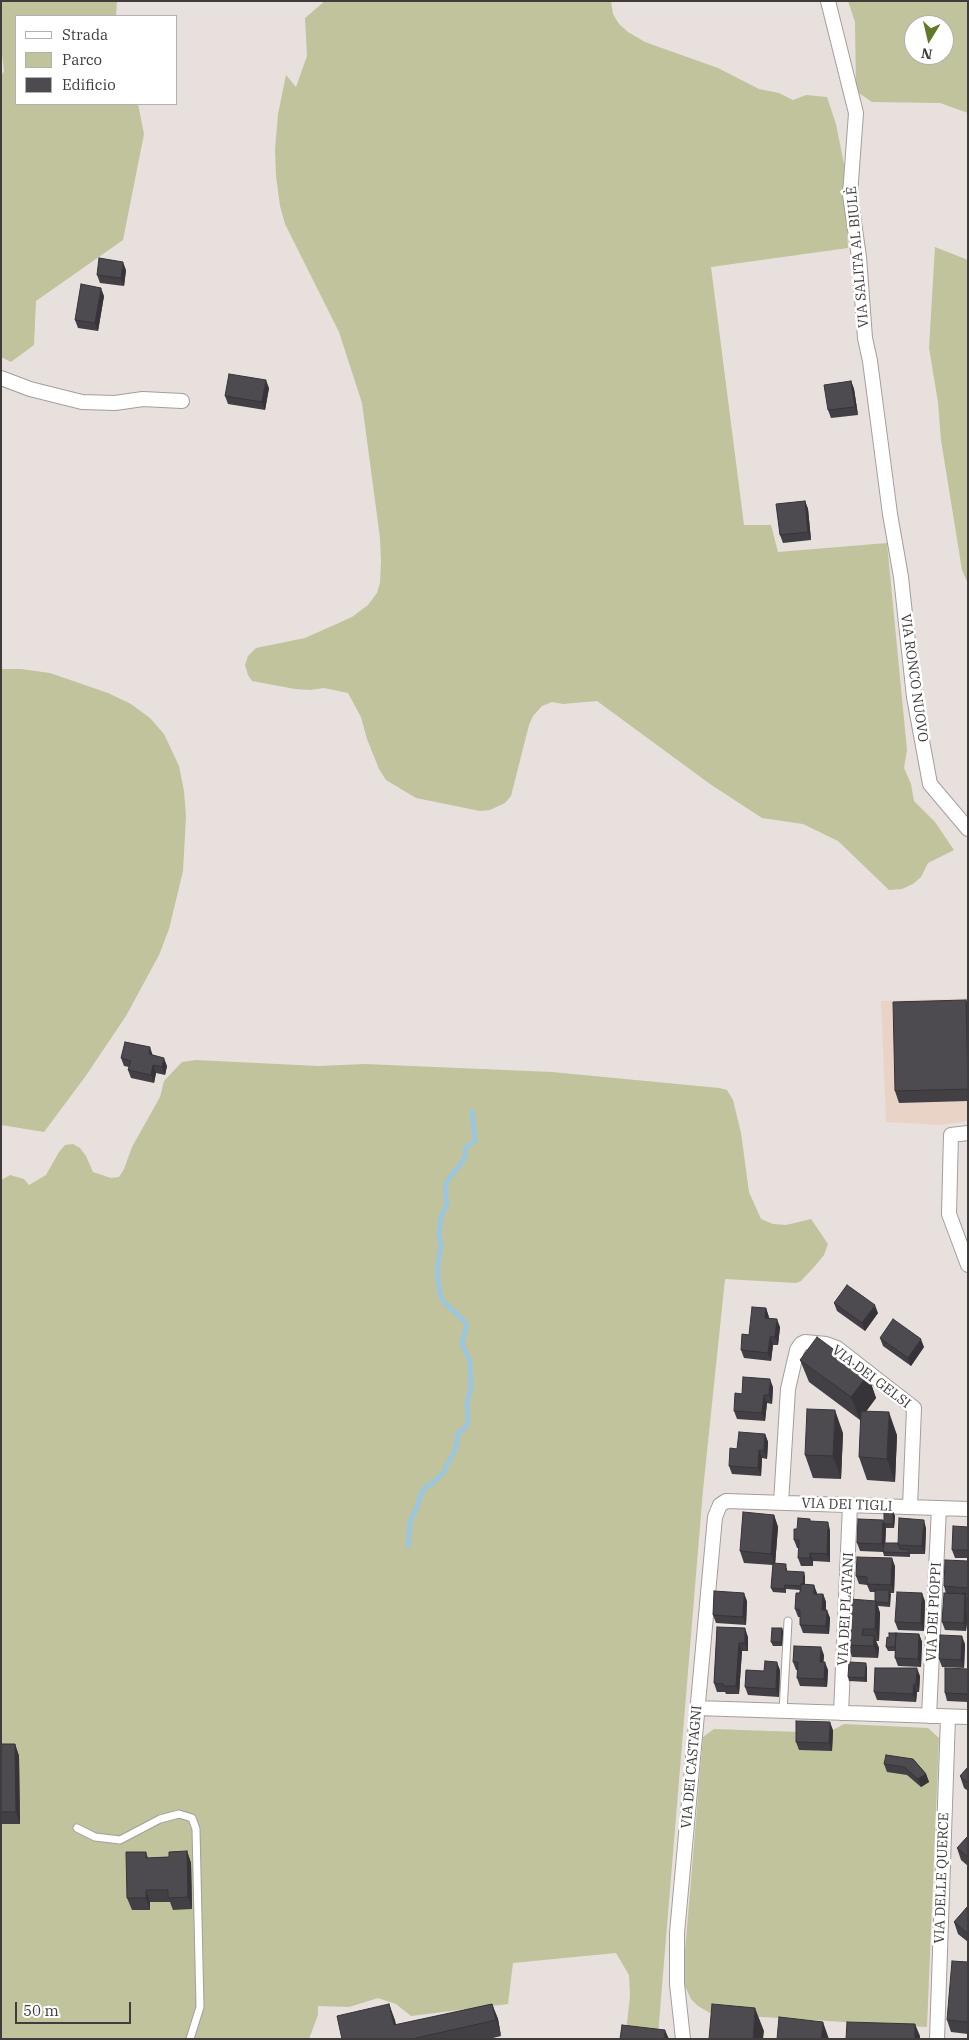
<!DOCTYPE html>
<meta charset="utf-8">
<style>
body{margin:0}
#map{position:relative;width:969px;height:2040px;overflow:hidden;background:#e8e0dd;font-family:"IBM Plex Serif",serif}
canvas{display:block}
.frame{position:absolute;inset:0;border:2px solid #3f3c3b;pointer-events:none}
.legend{position:absolute;left:15px;top:15px;width:162px;height:90px;box-sizing:border-box;background:#fff;border:1px solid #b2b1b1;margin:0;padding:6px 9px;list-style:none;font-size:15px;color:#3f3c3b}
.legend li{display:flex;align-items:center;gap:10px;height:25px}
.legend b{width:25px;border:1px solid #b2b1b1}
.north{position:absolute;left:904px;top:15px;width:50px;height:50px;box-sizing:border-box;background:#fff;border:1px solid #b2b1b1;border-radius:50%;rotate:189deg;font-size:14px;font-weight:700;line-height:20px;text-align:center;color:#3f3c3b}
.north::after{content:'';display:block;margin:auto;width:18px;height:22px;background:#61792b;clip-path:polygon(50% 0,100% 100%,50% 72%,0 100%)}
.scale{position:absolute;left:15px;top:2002px;width:116px;height:22px;box-sizing:border-box;border:2px solid #3f3c3b;border-top:0;padding-left:6px;font-size:15px;line-height:18px;white-space:nowrap;color:#3f3c3b;-webkit-text-stroke:4px #fff;paint-order:stroke}
</style>
<div id="map">
<canvas width="969" height="2040"></canvas>
<div class="frame"></div>
<ul class="legend">
<li><b style="height:6px;background:#fff"></b>Strada</li>
<li><b style="height:14px;background:#c0c39c"></b>Parco</li>
<li><b style="height:14px;background:#4d4b50"></b>Edificio</li>
</ul>
<div class="north">N</div>
<div class="scale">50 m</div>
</div>
<script>
const g = document.querySelector('canvas').getContext('2d');
g.lineJoin = 'round';
function fill(path, color) {
  g.fillStyle = color;
  g.fill(path, 'evenodd');
}
function poly(rows) {
  const path = new Path2D();
  for (const r of rows) {
    path.moveTo(r[0], r[1]);
    for (let i = 2; i < r.length; i += 2) path.lineTo(r[i], r[i + 1]);
  }
  return path;
}
function stroke(path, color, width, dash) {
  g.strokeStyle = color;
  g.lineWidth = width;
  g.lineCap = dash ? 'butt' : 'round';
  g.setLineDash(dash || []);
  g.stroke(path);
}
function write(font, color, halo, rows, align = 'center') {
  g.font = font + ' "IBM Plex Serif",serif';
  g.lineWidth = 5;
  g.setLineDash([]);
  g.textBaseline = 'middle';
  g.strokeStyle = halo;
  g.fillStyle = color;
  for (const [text, x, y, turn = 0] of rows) {
    g.save();
    g.translate(x, y);
    g.rotate((+turn || 0) * Math.PI / 180);
    g.textAlign = isNaN(turn) ? turn : align;
    if (halo) g.strokeText(text, 0, 0);
    g.fillText(text, 0, 0);
    g.restore();
  }
}
const industrial = poly([
 [968,998,968,1121,941,1125,886,1122,881,1001]
]);
const green = poly([
 [1,1,117,1,116,16,16,16,16,104,138,104,144,134,123,240,36,301,34,345,11,362,1,357,1,76,4,71,1,45],
 [325,1,611,1,613,14,619,24,628,32,645,42,718,68,759,89,779,93,793,100,806,95,827,97,836,124,844,164,848,248,711,267,744,525,771,525,778,552,887,543,907,750,904,768,911,784,914,801,935,822,954,850,928,863,921,877,913,884,902,889,889,890,838,841,803,824,762,818,710,784,597,701,563,704,552,702,542,706,533,716,529,725,511,796,505,803,490,810,480,811,416,798,386,780,379,769,367,739,361,717,348,693,324,688,310,690,295,689,252,681,248,675,245,665,248,656,256,648,305,638,352,617,368,605,377,593,380,583,381,562,380,538,362,403,339,332,285,224,280,206,276,176,275,150,278,114,286,75,296,87,307,56,305,18],
 [848,1,968,1,968,113,940,103,872,102,856,91,855,22],
 [914,25,944,25,944,55,914,55],
 [935,247,968,260,968,584,962,570,941,440,938,402,929,348],
 [1,669,21,669,50,673,108,693,131,704,150,718,164,734,179,766,184,791,186,816,183,871,169,929,159,955,126,1016,85,1077,44,1132,1,1125],
 [196,1060,318,1066,365,1064,552,1072,719,1088,727,1090,733,1100,741,1133,749,1192,761,1219,773,1224,786,1225,811,1219,828,1244,824,1255,815,1266,801,1281,796,1283,725,1279,703,1490,658,2035,626,2032,630,1996,629,1975,616,1953,513,1963,508,2004,411,2016,396,2004,378,1998,349,2007,318,2006,318,2015,309,2039,1,2039,1,1180,10,1175,24,1179,29,1185,46,1175,59,1152,65,1145,73,1144,80,1148,86,1156,93,1172,111,1178,119,1177,124,1169,132,1147,160,1097,164,1081,182,1062],
 [844,1724,928,1728,939,1738,927,2027,712,2014,698,2006,691,1999,684,1984,683,1975,703,1737,714,1729,799,1732,833,1730]
]);
const stream = poly([
 [408,1546,410,1521,418,1505,420,1495,427,1486,435,1481,443,1473,456,1448,458,1433,465,1428,468,1420,467,1404,471,1386,470,1362,462,1343,467,1324,443,1301,440,1294,437,1271,441,1244,439,1235,441,1217,447,1204,445,1188,448,1180,465,1158,465,1148,475,1141,472,1111]
]);
const service = poly([
 [783,1711,788,1621],
 [77,1828,95,1837,120,1840,160,1819,179,1814,192,1818,196,1829,200,2007,190,2039]
]);
const minor = poly([
 [828,1,856,113,850,195,859,257,865,338,870,361,890,514,901,577,914,697,930,784,968,829],
 [1,378,30,389,82,402,115,403,143,399,182,401],
 [968,1133,951,1135,949,1214,968,1265],
 [781,1503,788,1389,797,1350,801,1344,805,1342,826,1344,837,1348,914,1408,910,1507],
 [697,1708,968,1717],
 [841,1713,850,1505],
 [929,1716,939,1508],
 [683,2039,677,1984,677,1933,715,1517,720,1505,726,1501,968,1509],
 [937,2039,948,1717]
]);
const wall = poly([
 [126,270,124,286,100,283,97,275],
 [104,296,98,331,78,328,75,320],
 [851,381,854,389,858,415,831,418,828,410],
 [269,388,265,410,228,404,225,396],
 [805,501,808,509,811,540,783,543,780,535],
 [968,1004,968,1101,899,1103,895,1091],
 [153,1055,167,1066,165,1075,156,1073,154,1083,131,1078,128,1070,129,1067,124,1066,121,1058],
 [834,1303,878,1313,865,1331,837,1311],
 [766,1308,769,1318,780,1327,778,1345,773,1345,771,1361,744,1358,741,1350,749,1335],
 [880,1338,924,1347,911,1366,883,1346],
 [800,1360,868,1375,876,1398,866,1411,897,1435,895,1482,867,1480,859,1457,861,1419,860,1420,809,1382],
 [773,1387,772,1404,767,1403,765,1421,737,1419,734,1411,742,1394],
 [843,1433,841,1479,813,1478,805,1455],
 [765,1434,768,1442,767,1459,762,1458,761,1476,732,1474,729,1466,737,1449],
 [893,1512,895,1516,894,1528,886,1528,885,1543,898,1543,926,1528,925,1554,910,1554,910,1557,884,1556,883,1552,860,1551,857,1543,884,1522],
 [774,1515,778,1527,775,1564,787,1568,787,1571,805,1576,805,1585,817,1593,817,1594,823,1594,826,1602,826,1610,830,1618,829,1634,803,1633,800,1625,800,1617,798,1617,795,1609,800,1590,786,1589,786,1593,773,1592,771,1588,773,1565,744,1563,740,1551],
 [811,1521,830,1530,830,1562,813,1561,813,1566,801,1566,798,1558,799,1548,797,1548,794,1540,797,1529],
 [968,1527,968,1617,966,1631,945,1630,942,1622,946,1594,944,1586,967,1561,967,1558,955,1558,952,1550],
 [895,1566,894,1593,890,1593,890,1607,878,1606,880,1613,879,1641,876,1641,879,1648,878,1658,852,1657,848,1645,875,1601,875,1592,870,1592,867,1585,859,1584,856,1576],
 [747,1601,746,1625,716,1623,713,1615],
 [925,1601,924,1631,898,1630,895,1622],
 [717,1627,748,1637,748,1651,742,1651,739,1694,726,1694,725,1692,717,1692,714,1683],
 [782,1628,783,1632,782,1646,773,1646,771,1642],
 [919,1634,922,1642,921,1667,898,1666,895,1658,895,1651,888,1651,886,1647],
 [965,1644,964,1668,942,1667,939,1659],
 [824,1655,823,1662,828,1670,827,1687,800,1686,797,1678,798,1670,796,1670,793,1662],
 [867,1667,867,1682,849,1681,848,1677],
 [968,1669,968,1702,947,1701,945,1693],
 [780,1670,779,1697,748,1695,745,1687,764,1671],
 [920,1676,919,1692,917,1692,916,1702,877,1700,874,1692],
 [833,1730,832,1751,799,1750,796,1742],
 [1,1744,15,1744,19,1756,20,1824,1,1824],
 [913,1759,926,1774,929,1782,921,1787,907,1775,887,1772,884,1764],
 [968,1767,968,1791,964,1788,960,1776],
 [968,1836,968,1866,961,1860,957,1848],
 [187,1851,191,1863,192,1909,173,1910,170,1902,150,1902,150,1910,132,1910,127,1898,146,1852,148,1858,169,1857],
 [968,1906,968,1942,958,1934,954,1922],
 [968,1962,968,2034,951,2032,947,2020],
 [389,2004,396,2025,492,2004,498,2019,501,2036,489,2039,342,2039]
]);
const shadedWall = poly([
 [123,262,126,270,124,286,121,278],
 [101,288,104,296,98,331,95,323],
 [266,380,269,388,265,410,262,402],
 [851,381,854,389,858,415,855,407],
 [805,501,808,509,811,540,808,532],
 [966,1000,968,1004,968,1071],
 [150,1047,153,1056,149,1054],
 [164,1058,167,1066,165,1075,162,1067],
 [153,1065,156,1073,154,1083,151,1075],
 [875,1305,878,1313,865,1331,862,1323],
 [766,1308,769,1317,768,1326,765,1318],
 [777,1319,780,1327,778,1345,775,1337],
 [770,1337,773,1345,771,1361,768,1353],
 [921,1339,924,1347,911,1366,908,1358],
 [868,1375,876,1398,860,1420,851,1397],
 [770,1379,773,1387,772,1404,769,1395],
 [764,1395,767,1403,765,1421,762,1413],
 [835,1410,843,1433,841,1479,833,1456],
 [889,1412,897,1435,895,1482,887,1459],
 [765,1434,768,1442,767,1459,764,1451],
 [759,1450,762,1458,761,1476,758,1468],
 [893,1512,895,1516,894,1528,893,1524],
 [774,1515,778,1527,775,1566,771,1554],
 [883,1520,886,1528,885,1552,882,1544],
 [924,1520,926,1528,925,1554,922,1546],
 [828,1522,830,1530,830,1562,827,1554],
 [810,1553,813,1561,813,1566,810,1558],
 [892,1558,895,1566,894,1593,891,1585],
 [804,1572,805,1576,804,1590,803,1586],
 [814,1585,817,1593,817,1602,814,1594],
 [889,1590,891,1594,890,1607,889,1603],
 [744,1593,747,1601,746,1625,743,1617],
 [922,1593,925,1601,924,1631,921,1623],
 [823,1594,826,1602,825,1618,822,1610],
 [965,1594,968,1602,966,1613,967,1617,966,1631,964,1623],
 [876,1601,880,1613,879,1641,875,1629],
 [827,1610,830,1618,829,1634,826,1626],
 [745,1628,748,1637,748,1651,745,1643],
 [782,1628,783,1632,782,1646,781,1642],
 [919,1634,922,1642,921,1667,918,1659],
 [874,1636,879,1648,878,1658,874,1646],
 [962,1636,965,1644,964,1668,961,1660],
 [739,1643,742,1651,739,1694,736,1686],
 [821,1647,824,1655,823,1670,820,1662],
 [777,1662,780,1670,779,1697,776,1689],
 [825,1662,828,1670,827,1687,824,1679],
 [866,1663,867,1667,867,1682,865,1678],
 [917,1668,920,1676,919,1692,916,1684],
 [914,1684,917,1692,916,1702,913,1694],
 [830,1722,833,1730,832,1751,829,1743],
 [15,1744,19,1756,20,1824,16,1812],
 [926,1774,929,1782,921,1787,918,1779],
 [187,1851,191,1863,192,1909,188,1897],
 [146,1890,150,1902,150,1910,146,1898],
 [389,2004,395,2020,399,2039,394,2025],
 [492,2004,498,2019,501,2036,496,2020],
 [755,2008,764,2031,763,2039,753,2039],
 [823,2022,829,2039,821,2039],
 [915,2024,920,2036,920,2039,915,2039],
 [665,2030,669,2039,664,2039]
]);
const building = poly([
 [99,258,123,262,121,278,97,275,99,258],
 [81,284,101,288,95,323,75,320,81,284],
 [229,374,266,380,262,402,225,396,229,374],
 [851,381,855,407,828,410,824,385,851,381],
 [805,501,808,532,780,535,776,504,805,501],
 [966,1000,968,1089,895,1091,893,1002,966,1000],
 [125,1042,150,1047,149,1054,164,1058,162,1067,153,1065,151,1075,128,1070,131,1061,121,1058,125,1042],
 [847,1285,875,1305,862,1323,834,1303,847,1285],
 [752,1307,766,1308,765,1318,777,1319,775,1337,770,1337,768,1353,741,1350,742,1334,749,1335,752,1307],
 [893,1319,921,1339,908,1358,880,1338,893,1319],
 [817,1337,868,1375,851,1397,800,1360,817,1337],
 [743,1377,770,1379,769,1395,764,1395,762,1413,734,1411,735,1393,742,1394,743,1377],
 [807,1409,835,1410,833,1456,805,1455,807,1409],
 [861,1411,889,1412,887,1459,859,1457,861,1411],
 [739,1432,765,1434,764,1451,759,1450,758,1468,729,1466,730,1448,737,1449,739,1432],
 [743,1512,774,1515,771,1554,740,1551,743,1512],
 [884,1512,893,1512,893,1524,884,1524,884,1512],
 [798,1518,810,1519,810,1521,828,1522,827,1554,810,1553,810,1558,798,1558,799,1540,794,1540,794,1529,797,1529,798,1518],
 [899,1518,924,1520,922,1546,898,1545,899,1518],
 [858,1519,883,1520,882,1544,857,1543,858,1519],
 [953,1526,968,1527,968,1550,952,1550,953,1526],
 [884,1543,898,1543,900,1549,909,1550,909,1553,883,1552,884,1543],
 [857,1557,892,1558,891,1585,867,1584,867,1577,856,1576,857,1557],
 [945,1560,968,1561,968,1588,944,1586,945,1560],
 [773,1563,786,1564,786,1571,804,1572,803,1584,801,1584,801,1586,785,1585,784,1589,771,1588,773,1563],
 [801,1584,814,1585,814,1594,823,1594,822,1610,827,1610,826,1626,800,1625,800,1610,795,1609,796,1593,800,1593,801,1584],
 [875,1590,889,1590,889,1603,877,1602,876,1601,875,1601,875,1590],
 [714,1591,744,1593,743,1617,713,1615,714,1591],
 [897,1592,922,1593,921,1623,895,1622,897,1592],
 [944,1593,965,1594,964,1623,942,1622,944,1593],
 [963,1593,968,1594,968,1613,966,1613,966,1598,965,1594,963,1594,963,1593],
 [850,1599,876,1601,875,1629,863,1629,862,1635,874,1636,874,1646,848,1645,850,1599],
 [717,1627,745,1628,745,1643,739,1643,736,1686,723,1686,723,1684,714,1683,717,1627],
 [772,1628,782,1628,781,1642,771,1642,772,1628],
 [889,1633,896,1633,895,1647,886,1647,887,1637,889,1638,889,1633],
 [896,1633,919,1634,918,1659,895,1658,896,1633],
 [940,1635,962,1636,961,1660,939,1659,940,1635],
 [794,1646,821,1647,820,1662,825,1662,824,1679,797,1678,798,1662,793,1662,794,1646],
 [765,1661,777,1662,776,1689,745,1687,746,1670,764,1671,765,1661],
 [849,1662,866,1663,865,1678,848,1677,849,1662],
 [875,1668,917,1668,916,1684,914,1684,913,1694,874,1692,875,1668],
 [945,1668,968,1669,968,1694,945,1693,945,1668],
 [796,1721,830,1722,829,1743,796,1742,796,1721],
 [1,1744,15,1744,16,1812,1,1812,1,1744],
 [886,1755,913,1759,926,1774,918,1779,904,1767,884,1764,886,1755],
 [968,1767,968,1783,960,1776,968,1767],
 [968,1836,968,1857,957,1848,968,1836],
 [187,1851,188,1897,168,1898,168,1890,146,1890,146,1898,127,1898,126,1852,146,1852,146,1858,169,1857,169,1852,187,1851],
 [968,1906,968,1934,954,1922,968,1906],
 [952,1961,968,1962,968,2022,947,2020,952,1961],
 [389,2004,394,2025,492,2004,496,2020,412,2039,342,2039,337,2016,389,2004],
 [712,2004,755,2008,753,2039,709,2039,712,2004],
 [779,2017,823,2022,821,2039,777,2039,779,2017],
 [847,2022,915,2024,915,2039,846,2039,847,2022],
 [622,2025,665,2030,664,2039,620,2039,622,2025]
]);
const streetNames = [
 ["VIA SALITA AL BIULÈ",858,257,-95],
 ["VIA RONCO NUOVO",914,678,82],
 ["VIA DEI GELSI",871,1377,37],
 ["VIA DEI TIGLI",847,1505,2],
 ["VIA DEI PLATANI",846,1609,-87],
 ["VIA DEI PIOPPI",934,1612,-87],
 ["VIA DEI CASTAGNI",692,1767,-85],
 ["VIA DELLE QUERCE",942,1878,-88]
];
fill(industrial, '#e9d3c6');
fill(green, '#c0c39c');
stroke(stream, '#99c6e3', 4.5);
stroke(service, '#a49e9b', 9);
stroke(minor, '#a49e9b', 16);
stroke(service, '#fff', 7);
stroke(minor, '#fff', 14);
fill(wall, '#424045');
fill(shadedWall, '#363438');
fill(building, '#4d4b50');
stroke(building, '#363438', 1);
write('14px', '#3f3c3b', '#fff', streetNames);
</script>
